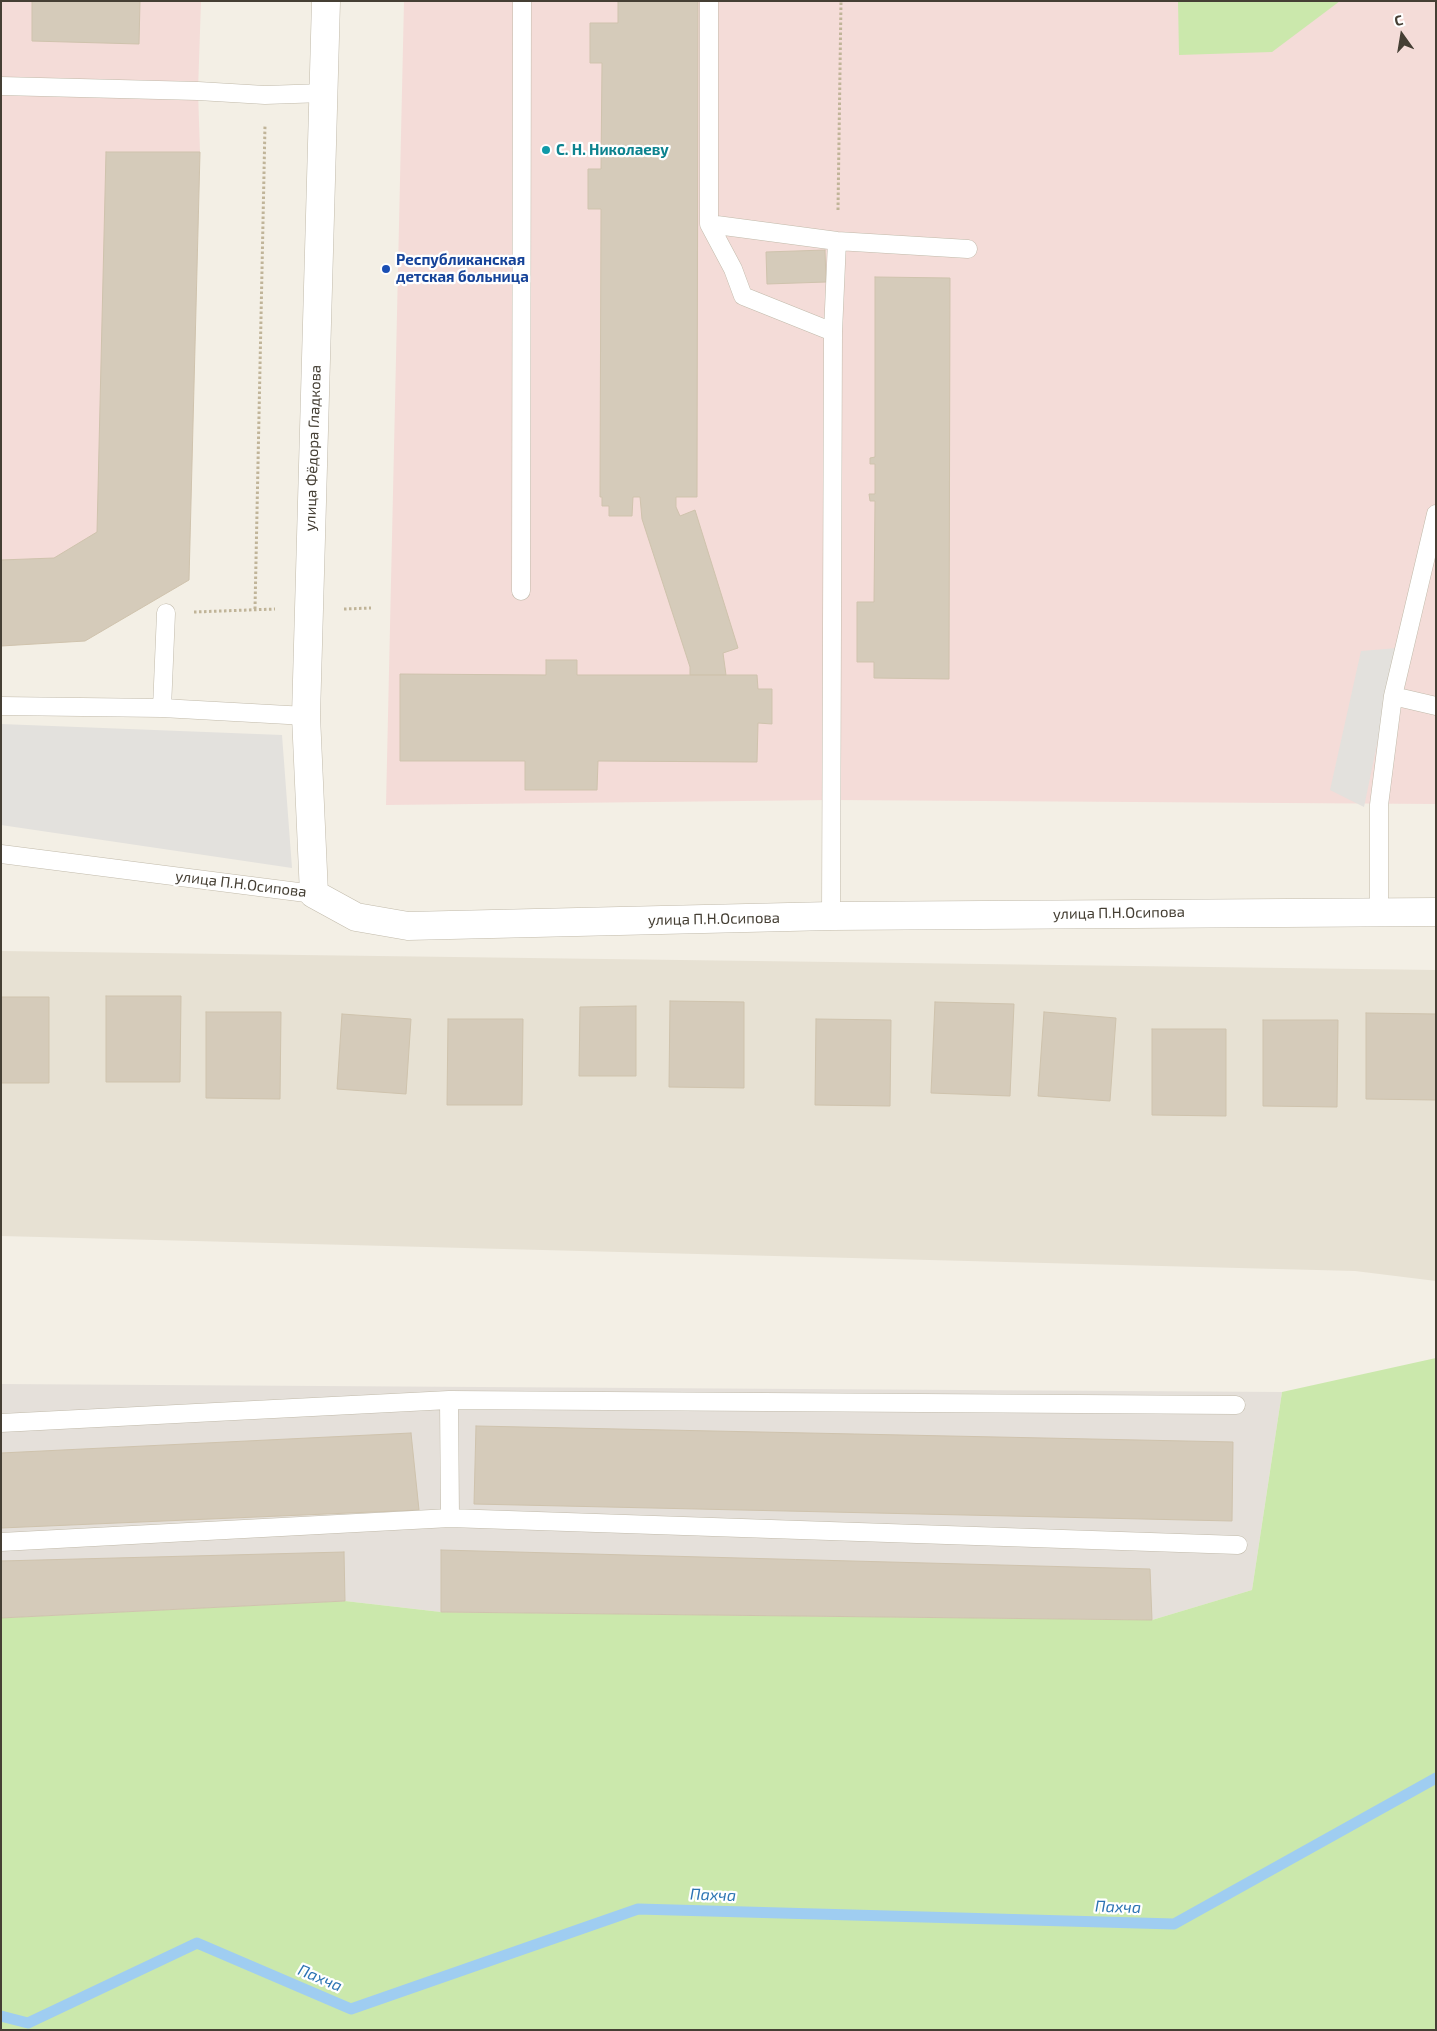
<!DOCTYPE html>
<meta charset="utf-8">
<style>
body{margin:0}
#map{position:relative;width:1437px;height:2031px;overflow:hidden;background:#f3efe5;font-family:"Exo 2",sans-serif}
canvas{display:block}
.frame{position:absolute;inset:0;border:2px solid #453f34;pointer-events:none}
.north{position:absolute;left:1377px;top:10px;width:50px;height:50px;-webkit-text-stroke:4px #fff;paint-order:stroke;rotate:347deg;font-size:14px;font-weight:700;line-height:20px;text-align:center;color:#453f34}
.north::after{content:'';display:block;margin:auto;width:18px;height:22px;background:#453f34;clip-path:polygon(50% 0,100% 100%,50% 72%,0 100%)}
</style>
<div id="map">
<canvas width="1437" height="2031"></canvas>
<div class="frame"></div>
<div class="north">С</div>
</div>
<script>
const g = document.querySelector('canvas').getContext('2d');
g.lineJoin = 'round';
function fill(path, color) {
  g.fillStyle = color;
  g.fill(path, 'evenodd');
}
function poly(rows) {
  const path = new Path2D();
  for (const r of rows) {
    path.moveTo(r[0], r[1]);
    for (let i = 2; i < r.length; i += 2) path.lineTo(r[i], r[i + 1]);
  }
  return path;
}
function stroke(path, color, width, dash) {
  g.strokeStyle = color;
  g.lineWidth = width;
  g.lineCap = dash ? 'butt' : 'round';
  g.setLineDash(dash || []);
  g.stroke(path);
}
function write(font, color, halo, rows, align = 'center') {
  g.font = font + ' "Exo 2",sans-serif';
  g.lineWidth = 4.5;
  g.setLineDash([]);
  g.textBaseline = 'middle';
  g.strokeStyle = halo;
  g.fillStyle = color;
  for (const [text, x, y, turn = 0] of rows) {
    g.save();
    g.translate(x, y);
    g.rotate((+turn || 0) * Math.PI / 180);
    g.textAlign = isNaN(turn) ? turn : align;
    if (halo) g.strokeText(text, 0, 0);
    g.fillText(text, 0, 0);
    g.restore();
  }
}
const residential = poly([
 [1,951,1436,970,1436,1281,1355,1271,1,1236]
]);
const industrial = poly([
 [1,1384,1282,1392,1252,1590,1152,1620,441,1612,345,1601,1,1618]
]);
const medical = poly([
 [1,1,201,1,198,91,200,152,189,580,85,641,1,646],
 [404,1,1436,1,1436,804,832,800,386,805]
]);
const green = poly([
 [1178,1,1340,1,1272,52,1179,55],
 [1436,1358,1436,2030,1,2030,1,1618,345,1601,441,1612,1152,1620,1252,1590,1282,1392]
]);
const parking = poly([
 [1397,648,1364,807,1330,790,1361,651],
 [1,724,282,735,292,868,1,825]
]);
const stream = poly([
 [1,2016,28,2023,197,1943,351,2009,638,1909,1174,1924,1436,1778]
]);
const building = poly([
 [32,1,140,1,139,44,32,41,32,1],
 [618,1,698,1,697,497,676,497,676,507,680,516,695,510,738,648,723,653,726,675,690,675,690,667,642,519,640,497,633,497,632,516,609,516,609,506,602,506,602,497,600,497,601,209,588,209,588,169,601,169,602,63,590,63,590,23,618,23,618,1],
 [106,152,200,152,189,580,85,641,1,646,1,560,54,558,97,532,106,152],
 [825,250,826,282,767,284,766,252,825,250],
 [875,277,950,278,949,679,874,678,874,662,857,662,857,602,874,602,875,501,870,501,869,494,875,494,875,464,870,464,870,458,875,457,875,277],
 [546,660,577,660,577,675,757,675,758,689,772,689,772,724,758,723,757,762,598,761,597,790,525,790,525,761,400,761,400,674,546,675,546,660],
 [106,996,181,996,180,1082,106,1082,106,996],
 [1,997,49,997,49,1083,1,1083,1,997],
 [670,1001,744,1002,744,1088,669,1087,670,1001],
 [935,1002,1014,1004,1010,1096,931,1093,935,1002],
 [636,1006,636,1076,579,1076,580,1007,636,1006],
 [206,1012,281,1012,280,1099,206,1098,206,1012],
 [1044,1012,1116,1018,1110,1101,1038,1096,1044,1012],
 [1366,1013,1436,1014,1436,1100,1366,1099,1366,1013],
 [342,1014,411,1019,406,1094,337,1089,342,1014],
 [448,1019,523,1019,522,1105,447,1105,448,1019],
 [816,1019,891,1020,890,1106,815,1105,816,1019],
 [1263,1020,1338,1020,1337,1107,1263,1106,1263,1020],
 [1152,1029,1226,1029,1226,1116,1152,1115,1152,1029],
 [476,1426,1233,1442,1232,1521,474,1504,476,1426],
 [411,1433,419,1510,1,1528,1,1453,411,1433],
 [441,1550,1150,1569,1152,1620,441,1612,441,1550],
 [344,1552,345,1601,1,1618,1,1561,344,1552]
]);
const path = poly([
 [838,210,841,1],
 [255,609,265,125],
 [344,609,371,608],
 [194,612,275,609]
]);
const service = poly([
 [709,1,709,224,733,269,743,296,833,332,831,916],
 [1,86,198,91,265,95,324,93],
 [709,224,837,241,968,249],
 [833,332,837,241],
 [521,591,522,1],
 [1393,696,1436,706],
 [1,706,162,708,306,716],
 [162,708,166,613],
 [1,854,314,894],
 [1379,911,1379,805,1393,696,1436,514],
 [449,1400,450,1518],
 [1,1423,449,1400,1236,1405],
 [1,1542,450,1518,1238,1545]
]);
const minor = poly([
 [326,1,306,716,314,894,356,917,408,926,831,916,1436,912]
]);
const markers = [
 [546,150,5,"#0f9aa8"],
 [386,269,5,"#1a4fb4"]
];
const cultureNames = [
 ["С. Н. Николаеву",556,150]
];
const transitNames = [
 ["Республиканская",396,260],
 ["детская больница",396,277]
];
const streetNames = [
 ["улица Фёдора Гладкова",313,448,-88],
 ["улица П.Н.Осипова",241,884,7],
 ["улица П.Н.Осипова",1119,913,-1],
 ["улица П.Н.Осипова",714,919,-1]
];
const waterNames = [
 ["Пахча",713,1895,2],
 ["Пахча",1118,1907,2],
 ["Пахча",320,1978,23]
];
fill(residential, '#e7e1d3');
fill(industrial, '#e5e0da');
fill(medical, '#f4dcd8');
fill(green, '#cbe8ac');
fill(parking, '#e3e1dd');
stroke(stream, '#9fcdf1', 11);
fill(building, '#d5cbba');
stroke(building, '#cfc3ad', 1);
stroke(service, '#c1baaa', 19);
stroke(minor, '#c1baaa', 29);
stroke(path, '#c0b498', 3, [2.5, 2.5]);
stroke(service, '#fff', 18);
stroke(minor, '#fff', 28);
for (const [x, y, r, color] of markers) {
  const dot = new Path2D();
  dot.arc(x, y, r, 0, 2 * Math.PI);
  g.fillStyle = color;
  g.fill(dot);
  stroke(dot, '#fff', 2);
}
write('bold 15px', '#0d838f', '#fff', cultureNames, 'left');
write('bold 15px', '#164399', '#fff', transitNames, 'left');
write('15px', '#453f34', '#fff', streetNames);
write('italic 16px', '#2c74b3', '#fff', waterNames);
</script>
